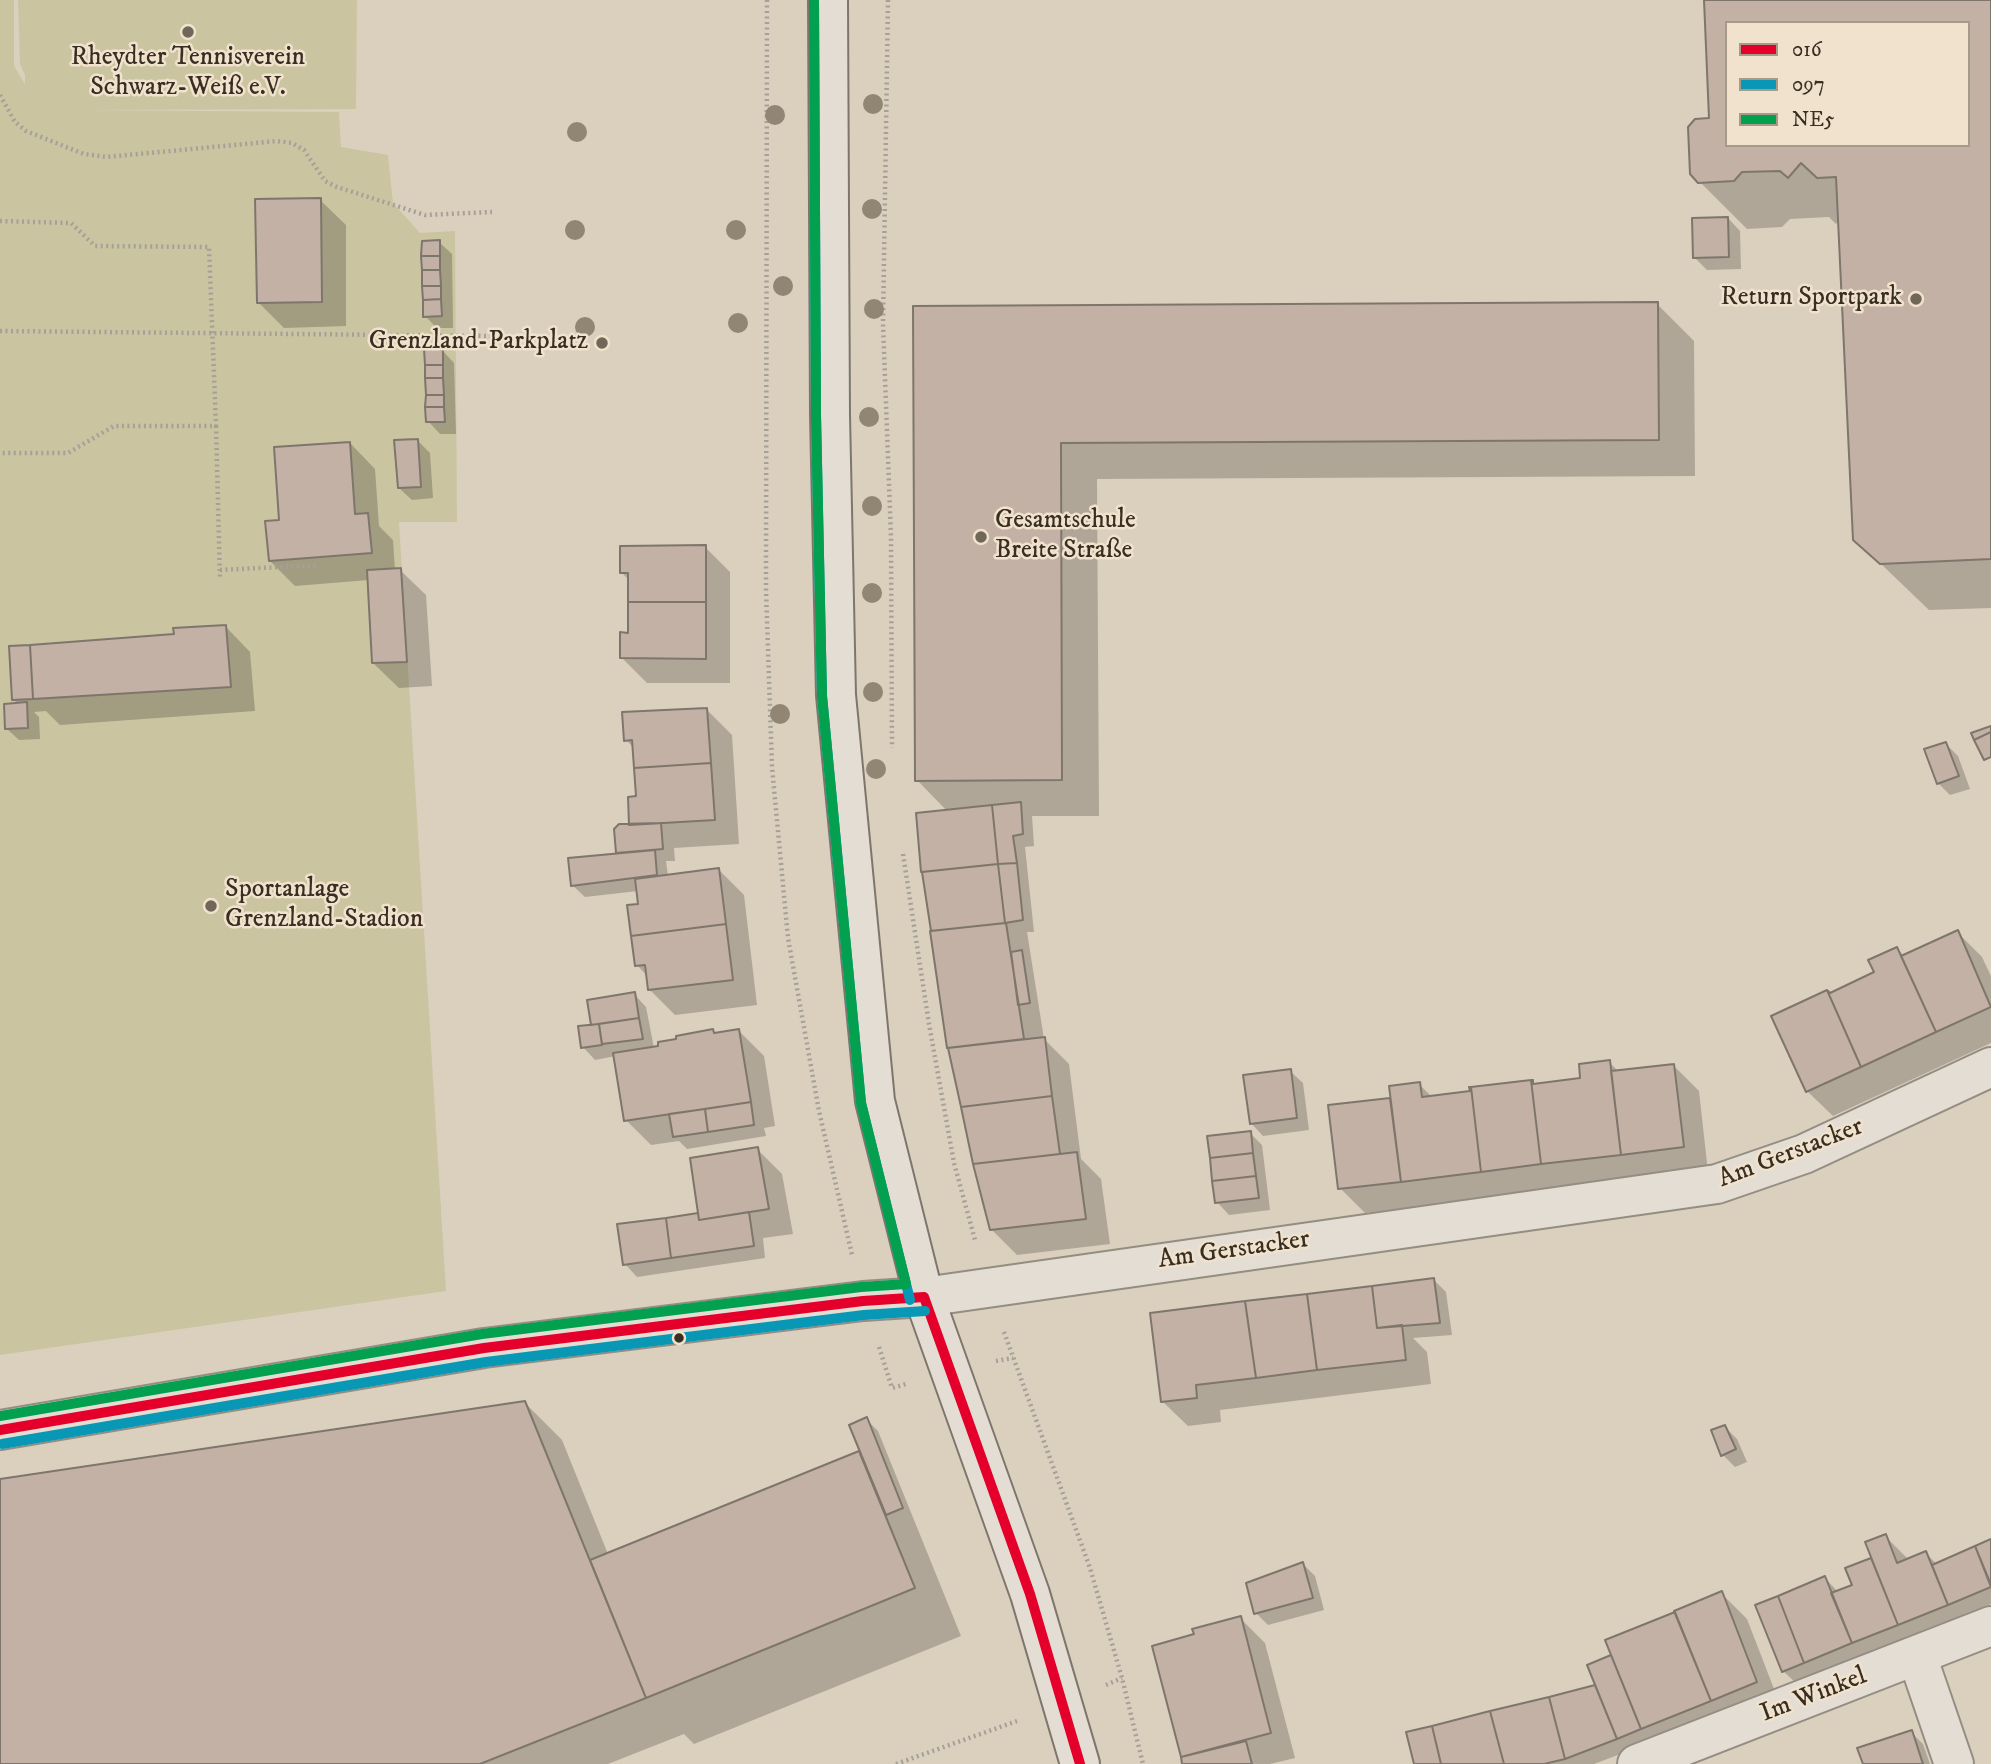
<!DOCTYPE html>
<meta charset="utf-8">
<style>
body{margin:0}
#map{position:relative;width:1991px;height:1764px;overflow:hidden;background:#dbd0be;font-family:"IM FELL DW Pica",serif}
canvas{display:block}
.legend{position:absolute;left:1725px;top:21px;width:245px;height:126px;box-sizing:border-box;background:#f0e2cc;border:2px solid #a69a88;margin:0;padding:9px 12px;list-style:none;font-size:21px;color:#382e22}
.legend li{display:flex;align-items:center;gap:14px;height:35px}
.legend b{width:35px;border:2px solid #a69a88}
</style>
<div id="map">
<canvas width="1991" height="1764"></canvas>
<ul class="legend">
<li><b style="height:9px;background:#e4002b"></b>016</li>
<li><b style="height:9px;background:#0897b4"></b>097</li>
<li><b style="height:9px;background:#03a04f"></b>NE5</li>
</ul>
</div>
<script>
const g = document.querySelector('canvas').getContext('2d');
g.lineJoin = 'round';
function fill(path, color) {
  g.fillStyle = color;
  g.fill(path, 'evenodd');
}
function poly(rows) {
  const path = new Path2D();
  for (const r of rows) {
    path.moveTo(r[0], r[1]);
    for (let i = 2; i < r.length; i += 2) path.lineTo(r[i], r[i + 1]);
  }
  return path;
}
function stroke(path, color, width, dash) {
  g.strokeStyle = color;
  g.lineWidth = width;
  g.lineCap = dash ? 'butt' : 'round';
  g.setLineDash(dash || []);
  g.stroke(path);
}
function write(font, color, halo, rows, align = 'center') {
  g.font = font + ' "IM FELL DW Pica",serif';
  g.lineWidth = 5;
  g.setLineDash([]);
  g.textBaseline = 'middle';
  g.strokeStyle = halo;
  g.fillStyle = color;
  for (const [text, x, y, turn = 0] of rows) {
    g.save();
    g.translate(x, y);
    g.rotate((+turn || 0) * Math.PI / 180);
    g.textAlign = isNaN(turn) ? turn : align;
    if (halo) g.strokeText(text, 0, 0);
    g.fillText(text, 0, 0);
    g.restore();
  }
}
const green = poly([
 [0,0,14,0,14,66,25,84,25,75,20,64,18,0,357,0,356,109,81,110,339,112,341,147,388,155,393,203,420,233,455,231,457,522,399,522,446,1291,0,1355]
]);
const shadow = poly([
 [1706,0,1991,0,1991,608,1929,610,1855,539,1840,219,1836,224,1829,217,1790,219,1782,227,1747,229,1692,174,1711,120],
 [1727,23,1968,23,1968,145,1727,145],
 [320,200,346,225,346,326,284,328,259,303],
 [1728,218,1740,231,1741,269,1707,270,1695,258],
 [439,242,452,254,453,328,437,328,425,316],
 [1657,304,1694,341,1695,476,1097,479,1099,816,1032,816,1034,846,1025,847,1034,932,1027,932,1044,1039,1069,1064,1081,1159,1101,1179,1110,1244,1017,1255,991,1229,949,1048,923,872,918,815,948,812,917,780,915,308],
 [442,350,454,363,456,434,440,434,428,421],
 [418,441,430,453,433,498,412,500,399,488],
 [350,443,375,469,379,526,393,540,395,570,400,570,426,595,432,686,399,688,373,663,369,580,295,586,270,561,281,522],
 [705,547,730,572,730,683,647,683,622,658,630,634,630,581,622,573],
 [225,626,250,652,255,711,60,725,46,711,34,712,39,717,40,739,19,740,6,728,19,705,14,700,175,636],
 [707,710,732,735,739,844,674,848,675,861,666,861,668,876,719,870,744,895,757,1005,675,1015,650,990,648,977,637,965,640,905,638,891,585,897,572,885,618,854,616,830,632,826,638,798,634,748,626,740],
 [1946,744,1958,756,1970,789,1950,795,1938,783],
 [1957,932,1982,957,1991,976,1991,1043,1833,1116,1807,1091,1773,1016,1831,994,1876,973,1897,949,1904,956],
 [634,994,646,1007,654,1048,713,1031,716,1035,739,1031,764,1056,775,1126,764,1128,766,1136,687,1149,679,1141,651,1145,626,1120,616,1056,595,1060,583,1047,593,1026],
 [1609,1062,1619,1072,1674,1066,1699,1091,1708,1172,1365,1213,1340,1188,1330,1107,1392,1100,1419,1084,1433,1098,1532,1081,1536,1085,1582,1080],
 [1290,1071,1303,1083,1309,1130,1263,1136,1251,1123],
 [1250,1133,1262,1145,1270,1210,1229,1215,1217,1202],
 [757,1149,782,1174,793,1234,763,1238,765,1258,637,1277,625,1264,700,1214],
 [1434,1280,1446,1292,1452,1335,1413,1338,1427,1352,1431,1384,1220,1410,1221,1422,1188,1426,1162,1401,1371,1288],
 [525,1403,562,1440,608,1554,859,1453,864,1458,866,1419,878,1431,961,1636,694,1744,684,1734,608,1764,0,1764,0,1480],
 [1725,1427,1737,1439,1747,1462,1735,1467,1723,1455],
 [1885,1536,1909,1560,1925,1553,1937,1564,1991,1541,1991,1604,1965,1614,1971,1630,1925,1649,1912,1636,1796,1683,1783,1671,1825,1578,1838,1592,1854,1586,1871,1560,1876,1565],
 [1303,1564,1315,1576,1324,1610,1268,1625,1256,1613],
 [1722,1594,1747,1619,1781,1707,1655,1741,1594,1764,1416,1764,1433,1727,1597,1686,1589,1666,1613,1656],
 [1240,1618,1265,1643,1295,1758,1270,1764,1184,1764,1154,1647,1196,1635],
 [1911,1732,1923,1744,1930,1764,1865,1764]
]);
const building = poly([
 [1704,0,1991,0,1991,559,1880,564,1853,540,1836,177,1817,178,1801,163,1788,178,1780,171,1742,172,1734,181,1698,183,1690,174,1688,127,1695,119,1709,118,1704,0],
 [1727,23,1968,23,1968,145,1727,145,1727,23],
 [321,198,322,302,257,303,255,199,321,198],
 [1728,217,1729,257,1693,258,1692,218,1728,217],
 [440,240,440,256,421,256,422,241,440,240],
 [421,256,440,256,440,270,422,270,421,256],
 [422,270,440,270,441,286,422,286,422,270],
 [422,286,441,286,441,299,423,300,422,286],
 [441,299,442,316,423,317,423,300,441,299],
 [1658,302,1659,440,1061,443,1062,780,915,781,913,306,1658,302],
 [443,348,443,365,425,365,424,349,443,348],
 [425,365,443,365,443,378,425,378,425,365],
 [425,378,443,378,444,395,426,395,425,378],
 [426,395,444,395,444,407,425,407,426,395],
 [425,407,444,407,445,422,426,422,425,407],
 [418,439,421,487,398,488,394,440,418,439],
 [350,442,355,514,368,513,372,553,269,561,265,521,279,520,274,447,350,442],
 [706,545,706,602,628,602,628,573,620,573,620,546,706,545],
 [401,568,407,662,372,663,367,570,401,568],
 [628,602,706,602,706,659,620,658,620,632,628,633,628,602],
 [226,625,231,687,33,699,30,645,174,634,173,628,226,625],
 [30,645,33,699,12,700,9,646,30,645],
 [27,702,28,728,5,729,4,704,27,702],
 [707,708,711,763,634,768,632,740,624,741,622,712,707,708],
 [1991,726,1991,732,1974,740,1971,733,1991,726],
 [1991,732,1991,757,1984,760,1974,740,1991,732],
 [1946,742,1959,776,1937,784,1924,749,1946,742],
 [711,763,715,820,629,825,628,797,636,796,634,768,711,763],
 [1021,802,1023,834,1013,836,1017,863,998,864,992,805,1021,802],
 [992,805,998,864,921,872,916,813,992,805],
 [661,823,663,849,616,853,614,829,619,824,661,823],
 [655,850,657,875,571,886,568,858,655,850],
 [1017,863,1023,920,1005,923,998,864,1017,863],
 [998,864,1005,923,931,931,922,872,998,864],
 [719,868,726,924,631,936,627,905,638,904,635,879,719,868],
 [1006,923,1024,1039,947,1048,930,931,1006,923],
 [726,924,733,980,648,990,645,965,635,966,631,936,726,924],
 [1958,930,1991,1007,1936,1032,1901,956,1958,930],
 [1897,947,1936,1032,1861,1067,1827,990,1830,993,1874,972,1868,960,1897,947],
 [1022,950,1030,1003,1018,1005,1011,952,1022,950],
 [1827,990,1861,1067,1806,1092,1771,1016,1827,990],
 [635,992,639,1018,591,1025,587,1000,635,992],
 [639,1018,643,1039,602,1044,599,1024,639,1018],
 [599,1024,602,1045,581,1048,578,1026,599,1024],
 [713,1029,714,1033,739,1029,751,1102,624,1121,613,1053,658,1046,658,1042,676,1039,676,1036,713,1029],
 [1045,1037,1052,1096,961,1107,948,1048,1045,1037],
 [1610,1060,1621,1155,1541,1164,1531,1080,1533,1080,1533,1084,1580,1078,1579,1064,1610,1060],
 [1674,1064,1684,1147,1621,1155,1611,1071,1674,1064],
 [1291,1069,1297,1118,1250,1124,1243,1075,1291,1069],
 [1531,1080,1541,1164,1481,1172,1471,1087,1531,1080],
 [1420,1082,1422,1097,1470,1091,1469,1087,1471,1087,1481,1172,1401,1182,1389,1086,1420,1082],
 [1052,1096,1060,1154,973,1164,961,1107,1052,1096],
 [1390,1098,1401,1182,1338,1189,1328,1105,1390,1098],
 [751,1102,754,1125,708,1132,705,1109,751,1102],
 [705,1109,708,1132,673,1137,669,1114,705,1109],
 [1251,1131,1253,1153,1210,1158,1207,1136,1251,1131],
 [758,1147,769,1209,699,1220,690,1158,758,1147],
 [1077,1152,1086,1219,990,1230,973,1164,1077,1152],
 [1253,1153,1256,1176,1212,1181,1210,1158,1253,1153],
 [1256,1176,1259,1198,1215,1203,1212,1181,1256,1176],
 [749,1212,754,1246,671,1258,666,1218,698,1213,699,1220,749,1212],
 [666,1218,671,1258,623,1265,617,1224,666,1218],
 [1434,1278,1440,1323,1377,1328,1372,1286,1434,1278],
 [1372,1286,1377,1328,1402,1325,1406,1360,1317,1370,1307,1294,1372,1286],
 [1307,1294,1317,1370,1256,1378,1245,1301,1307,1294],
 [1245,1301,1256,1378,1196,1385,1197,1398,1161,1402,1150,1313,1245,1301],
 [525,1401,646,1698,480,1764,0,1764,0,1479,525,1401],
 [867,1417,903,1508,886,1515,849,1425,867,1417],
 [1725,1425,1736,1449,1721,1456,1711,1430,1725,1425],
 [859,1451,915,1588,646,1698,590,1560,859,1451],
 [1886,1534,1897,1563,1926,1551,1948,1605,1898,1625,1865,1542,1886,1534],
 [1991,1539,1991,1585,1975,1546,1991,1539],
 [1975,1546,1991,1587,1948,1605,1932,1565,1975,1546],
 [1871,1558,1898,1625,1852,1643,1831,1593,1852,1585,1845,1568,1871,1558],
 [1303,1562,1313,1598,1254,1614,1246,1583,1303,1562],
 [1825,1576,1852,1643,1804,1663,1778,1596,1825,1576],
 [1722,1591,1757,1682,1711,1701,1674,1611,1722,1591],
 [1778,1596,1804,1663,1782,1672,1755,1605,1778,1596],
 [1675,1612,1711,1701,1641,1729,1605,1640,1675,1612],
 [1241,1616,1271,1733,1181,1757,1152,1646,1194,1634,1192,1629,1241,1616],
 [1611,1655,1641,1729,1617,1739,1587,1665,1611,1655],
 [1595,1685,1617,1739,1565,1759,1549,1697,1595,1685],
 [1549,1697,1565,1759,1544,1764,1504,1764,1490,1711,1549,1697],
 [1490,1711,1504,1764,1441,1764,1432,1726,1490,1711],
 [1432,1726,1441,1764,1414,1764,1406,1732,1432,1726],
 [1912,1730,1923,1764,1863,1764,1857,1748,1912,1730],
 [1246,1741,1252,1764,1182,1764,1181,1757,1246,1741]
]);
const path = poly([
 [767,0,766,590,772,767,788,938,819,1111,852,1255],
 [888,0,883,324,891,537,892,748],
 [0,95,15,122,26,131,84,154,106,157,277,141,292,143,304,150,325,181,337,187,425,215,492,212],
 [0,221,71,223,95,246,209,247,216,426,114,426,68,453,0,453],
 [0,331,494,336],
 [216,426,220,580],
 [220,570,319,565],
 [903,854,929,1024,954,1163,975,1240],
 [1004,1332,1090,1568,1122,1678,1143,1764],
 [879,1347,892,1388,906,1384],
 [996,1361,1013,1358],
 [1106,1685,1122,1678],
 [896,1764,1017,1721]
]);
const minor = poly([
 [0,1430,484,1348,863,1301,924,1297,1717,1184,1804,1154,1991,1067],
 [1917,1656,1954,1764],
 [1637,1764,1991,1626]
]);
const secondary = poly([
 [828,0,830,415,836,695,875,1101,924,1297,1030,1594,1080,1764]
]);
const bus1 = poly([
 [924,1297,1030,1594,1080,1764],
 [0,1430,484,1348,863,1301,924,1297]
]);
const bus2 = poly([
 [814,0,816,415,822,696,861,1103,910,1300],
 [2,1444,486,1362,864,1315,925,1311]
]);
const bus3 = poly([
 [0,1416,482,1334,861,1287,906,1284,861,1103,822,696,816,415,814,0]
]);
const trees = [
 [873,104],
 [775,115],
 [577,132],
 [872,209],
 [575,230],
 [736,230],
 [783,286],
 [874,309],
 [738,323],
 [585,327],
 [869,417],
 [872,506],
 [872,593],
 [873,692],
 [780,714],
 [876,769]
];
const markers = [
 [188,32,7,"#716759"],
 [1916,299,7,"#716759"],
 [602,343,7,"#716759"],
 [981,537,7,"#716759"],
 [211,906,7,"#716759"],
 [679,1338,6,"#382e22"]
];
const poiNames = [
 ["Rheydter Tennisverein",188,59,"center"],
 ["Schwarz-Weiß e.V.",188,89,"center"],
 ["Return Sportpark",1902,299],
 ["Grenzland-Parkplatz",588,343],
 ["Gesamtschule",995,522,"left"],
 ["Breite Straße",995,552,"left"],
 ["Sportanlage",225,891,"left"],
 ["Grenzland-Stadion",225,921,"left"]
];
const streetNames = [
 ["Am Gerstacker",1791,1154,-21],
 ["Am Gerstacker",1234,1251,-8],
 ["Im Winkel",1814,1696,-21]
];
fill(green, '#cbc4a0');
fill(shadow, '#0003');
fill(building, '#c3b1a5');
stroke(building, '#7e766c', 2);
stroke(minor, '#948d82', 42);
stroke(secondary, '#7e766c', 42);
stroke(path, '#a5a099', 4.5, [2, 3.5]);
stroke(minor, '#e3ddd4', 38);
stroke(secondary, '#e3ddd4', 38);
stroke(bus1, '#e4002b', 10);
stroke(bus2, '#0897b4', 10);
stroke(bus3, '#03a04f', 10);
g.fillStyle = '#908673';
for (const [x, y] of trees) {
  g.beginPath();
  g.arc(x, y, 10, 0, 2 * Math.PI);
  g.fill();
}
for (const [x, y, r, color] of markers) {
  const dot = new Path2D();
  dot.arc(x, y, r, 0, 2 * Math.PI);
  g.fillStyle = color;
  g.fill(dot);
  stroke(dot, '#f0e2cc', 2.5);
}
write('26px', '#382e22', '#f0e2cc', poiNames, 'right');
write('26px', '#382e22', '#f0e2cc', streetNames);
</script>
